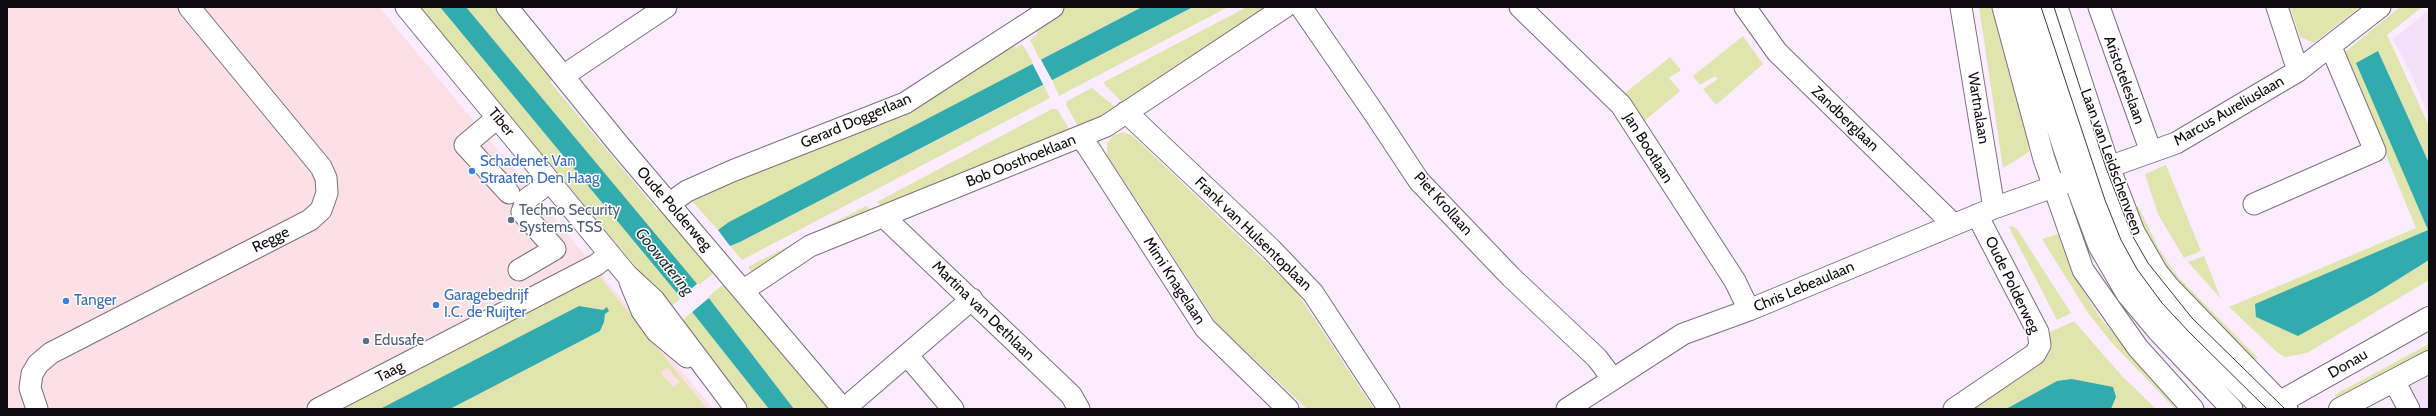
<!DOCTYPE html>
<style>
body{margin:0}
#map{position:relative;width:2436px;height:416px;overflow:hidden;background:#fbecff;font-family:Cabin,sans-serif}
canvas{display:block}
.frame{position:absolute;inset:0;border:8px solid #0f0a10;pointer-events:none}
</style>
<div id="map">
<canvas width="2436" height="416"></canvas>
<div class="frame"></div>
</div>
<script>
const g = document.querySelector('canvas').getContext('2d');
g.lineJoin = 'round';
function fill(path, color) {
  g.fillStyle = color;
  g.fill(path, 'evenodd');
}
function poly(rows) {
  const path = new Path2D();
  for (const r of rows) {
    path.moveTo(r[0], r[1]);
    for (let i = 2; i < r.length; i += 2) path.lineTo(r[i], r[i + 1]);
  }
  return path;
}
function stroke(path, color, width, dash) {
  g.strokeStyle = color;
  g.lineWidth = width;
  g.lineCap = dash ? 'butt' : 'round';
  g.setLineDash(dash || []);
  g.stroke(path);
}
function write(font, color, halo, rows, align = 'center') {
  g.font = font + ' Cabin,sans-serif';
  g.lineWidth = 3;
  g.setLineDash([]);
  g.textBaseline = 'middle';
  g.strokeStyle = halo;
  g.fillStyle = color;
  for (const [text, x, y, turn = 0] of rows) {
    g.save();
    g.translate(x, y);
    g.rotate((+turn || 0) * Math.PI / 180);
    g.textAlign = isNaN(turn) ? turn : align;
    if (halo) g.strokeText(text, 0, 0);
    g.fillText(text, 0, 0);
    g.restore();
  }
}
const built = poly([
 [2429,10,2429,117,2414,80,2393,39],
 [2429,368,2429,409,2401,409,2392,401,2396,388]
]);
const industrial = poly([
 [7,7,379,7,713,409,7,409]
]);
const green = poly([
 [420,7,440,7,681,298,670,308],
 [466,7,497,7,555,77,550,82,657,210,663,206,716,271,698,286],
 [1066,7,1142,7,1040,60,1030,40,1038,34,1034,27],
 [1193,7,1228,7,1059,96,1052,80],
 [1247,7,1273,7,1125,105,1105,85,1104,82],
 [1979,7,1997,7,2033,144,2028,146,2029,152,2003,168],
 [2290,7,2360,7,2314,43,2300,37],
 [2400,7,2422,7,2387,35,2429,126,2429,163,2378,51,2421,213,2428,230,2414,237,2298,336,2373,295,2429,260,2429,280,2307,353,2285,357,2278,353,2229,307,2416,228,2344,53],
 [1743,36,1763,64,1716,105,1703,89,1718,79,1715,76,1700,85,1693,76],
 [1012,42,1016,48,1022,44,1034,64,718,230,691,200],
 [1670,57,1681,70,1669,78,1680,91,1642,123,1624,94],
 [1044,85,1050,98,742,260,730,246,740,242],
 [1092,88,1119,110,1080,130,1066,105,1067,101],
 [1052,109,1057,109,1071,132,883,208,877,202],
 [1123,132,1133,136,1296,291,1374,409,1307,409,1217,324,1107,155,1107,144,1113,136],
 [2166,165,2201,251,2184,258,2158,214,2145,174],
 [866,206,875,213,754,275,748,267],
 [2138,206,2159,249,2178,277,2258,358,2248,364,2193,309,2128,210],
 [2084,224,2204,389,2199,392,2137,324,2096,262,2078,240,2072,229],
 [2012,226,2017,229,2071,313,2057,320,2009,227],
 [2061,233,2084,292,2101,319,2177,407,2175,409,2112,343,2088,313,2042,239],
 [2204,256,2221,299,2188,262],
 [599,276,707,409,450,409,600,331,604,322,606,307,603,310,579,306,380,409,338,409,590,279],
 [667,367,680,382,673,387,661,373],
 [726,282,832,409,794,409,708,297],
 [692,312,769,409,748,409,678,323],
 [2074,321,2121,375,2156,409,2111,409,2116,397,2057,381,2006,409,1972,409,2037,367,2050,352,2048,333],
 [2429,344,2429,350,2423,355,2338,399,2334,395]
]);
const water = poly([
 [440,7,466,7,708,297,794,409,769,409,681,298],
 [1142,7,1193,7,740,242,730,246,718,230,729,222],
 [2378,51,2429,163,2429,260,2373,295,2298,336,2256,317,2255,304,2428,230,2356,63],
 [579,306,603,310,607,307,609,311,605,314,604,322,600,331,450,409,380,409],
 [2072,379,2113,387,2116,397,2111,409,2006,409,2057,381]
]);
const pier = poly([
 [1040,58,1053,82,1044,86,1032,63],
 [698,283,710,297,691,313,679,299]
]);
const minor = poly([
 [406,7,627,275,654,300,736,409],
 [507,7,620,146,843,409],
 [1301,7,1374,113,1419,181,1511,277,1597,358,1612,378],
 [1520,7,1621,105,1735,281,1749,310],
 [1745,7,1777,52,1953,224],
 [1961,7,1994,208],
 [2003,7,2044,159,2083,270,2138,348,2193,409],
 [2018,7,2074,179,2099,246,2127,294,2158,331,2232,409],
 [2038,7,2102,201,2119,242,2137,276,2160,305,2188,335,2263,409],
 [2057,7,2109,167,2134,232,2157,272,2170,288,2287,409],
 [2099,7,2151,152],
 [2277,7,2298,71],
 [563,76,666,7],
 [1126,112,1271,249,1313,293,1389,409],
 [497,118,465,145,509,193],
 [1080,137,1088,147,1205,328,1288,409],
 [670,203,687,191,732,171,905,103,1053,7],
 [2254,204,2375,151,2331,47],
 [884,217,1071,395,1079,409],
 [519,270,555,249,522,212,527,199,550,182],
 [630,282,642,311,657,332,687,357],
 [744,290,810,246,1106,126,1285,7],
 [907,355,953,409],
 [2394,381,2409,409],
 [37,409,30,388,32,374,38,364,51,353,310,220,321,210,327,193,326,178,321,167,189,7],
 [318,409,596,265,610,254],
 [844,409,972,299],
 [1567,409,1683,334,1749,310,1994,208,2176,143,2298,71,2380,7],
 [1954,409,2035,354,2040,345,2038,332,1977,215]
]);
const major = poly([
 [2268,409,2429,318],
 [2340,409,2429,362]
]);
const tram = poly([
 [2041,7,2105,200,2121,240,2137,269,2162,303,2189,332,2267,409],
 [2054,7,2106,168,2132,235,2148,263,2192,318,2285,409]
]);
const markers = [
 [472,171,4,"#3f7fe0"],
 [511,220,4,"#5c6f8a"],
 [66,301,4,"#3f7fe0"],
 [436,305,4,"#3f7fe0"],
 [366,341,4,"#5c6f8a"]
];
const streetNames = [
 ["Aristoteleslaan",2124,80,70],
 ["Wartnalaan",1978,108,81],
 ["Marcus Aureliuslaan",2229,111,-30],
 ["Zandberglaan",1845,119,44],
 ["Gerard Doggerlaan",856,121,-23],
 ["Tiber",501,122,50],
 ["Jan Bootlaan",1648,148,58],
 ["Bob Oosthoeklaan",1021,161,-22],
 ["Laan van Leidschenveen",2111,162,70],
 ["Piet Krollaan",1443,204,48],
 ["Oude Polderweg",674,209,49],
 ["Frank van Hulsentoplaan",1253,234,44],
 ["Regge",271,240,-27],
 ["Mimi Knagelaan",1174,281,57],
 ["Oude Polderweg",2012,285,64],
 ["Chris Lebeaulaan",1804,287,-23],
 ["Martina van Dethlaan",983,311,44],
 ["Donau",2348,364,-30],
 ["Taag",390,372,-27]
];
const shopNames = [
 ["Schadenet Van",480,162],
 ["Straaten Den Haag",480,179],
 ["Garagebedrijf",444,296],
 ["I.C. de Ruijter",444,313],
 ["Tanger",74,301]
];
const serviceNames = [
 ["Techno Security",519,211],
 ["Systems TSS",519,228],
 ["Edusafe",374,341]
];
const waterNames = [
 ["Goowatering",664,262,51]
];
fill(built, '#f4e0f9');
fill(industrial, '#fbe0e5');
fill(green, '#e0e4ad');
fill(water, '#32abae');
fill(pier, '#fbecff');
stroke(minor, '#7c6f7f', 23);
stroke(major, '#7c6f7f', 24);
stroke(minor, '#fff', 21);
stroke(major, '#fff', 22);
stroke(tram, '#403942', 1);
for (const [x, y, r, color] of markers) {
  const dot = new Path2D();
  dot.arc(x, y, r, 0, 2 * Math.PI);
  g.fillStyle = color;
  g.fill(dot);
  stroke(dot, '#fff', 1.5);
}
write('15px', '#0f0a10', '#fff', streetNames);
write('15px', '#366cbe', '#fff', shopNames, 'left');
write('15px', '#4e5e75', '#fff', serviceNames, 'left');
write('italic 16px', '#1b3030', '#fff', waterNames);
</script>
